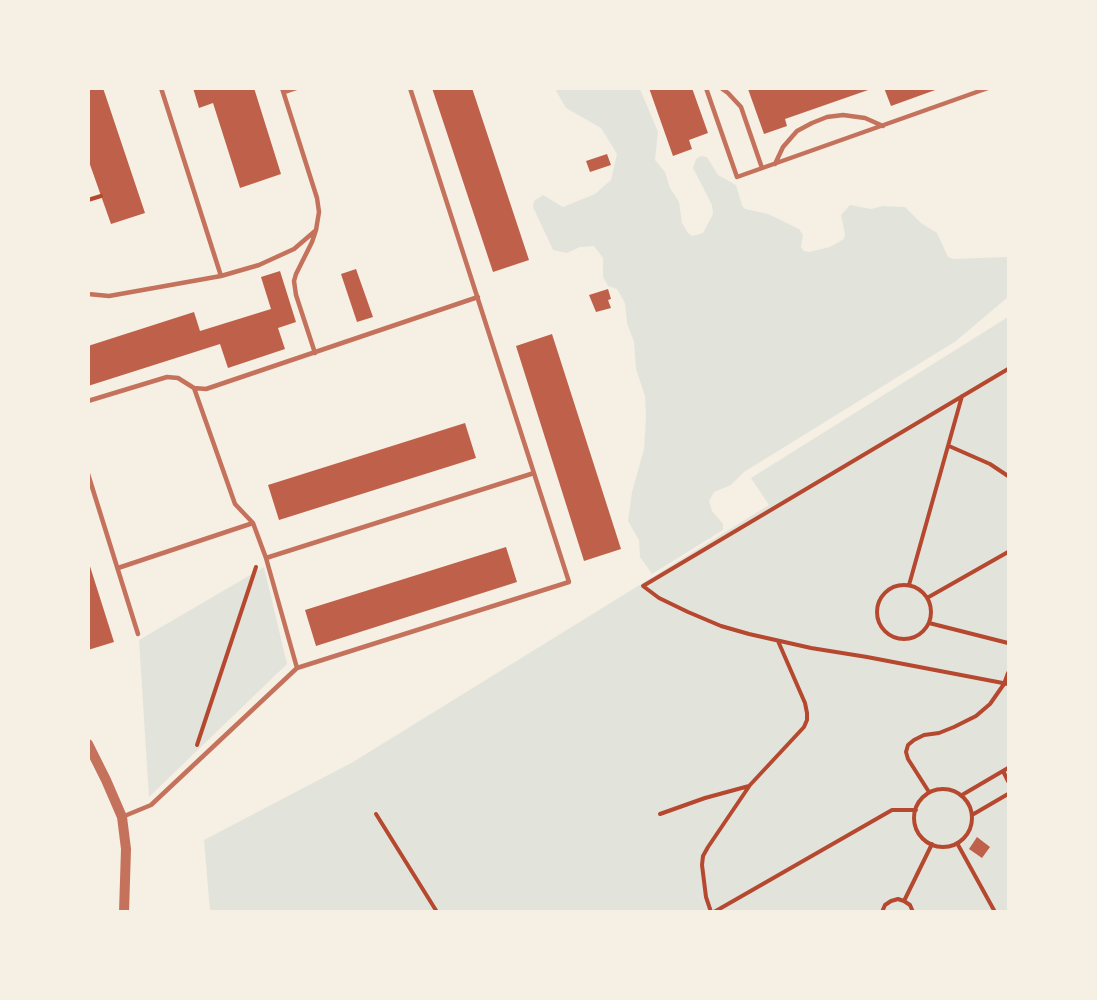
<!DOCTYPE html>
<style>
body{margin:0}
#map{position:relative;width:1097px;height:1000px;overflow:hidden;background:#f6efe4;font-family:Arial,sans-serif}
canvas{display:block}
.frame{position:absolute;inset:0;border:90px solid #f6efe4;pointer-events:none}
</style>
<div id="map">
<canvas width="1097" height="1000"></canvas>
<div class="frame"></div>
</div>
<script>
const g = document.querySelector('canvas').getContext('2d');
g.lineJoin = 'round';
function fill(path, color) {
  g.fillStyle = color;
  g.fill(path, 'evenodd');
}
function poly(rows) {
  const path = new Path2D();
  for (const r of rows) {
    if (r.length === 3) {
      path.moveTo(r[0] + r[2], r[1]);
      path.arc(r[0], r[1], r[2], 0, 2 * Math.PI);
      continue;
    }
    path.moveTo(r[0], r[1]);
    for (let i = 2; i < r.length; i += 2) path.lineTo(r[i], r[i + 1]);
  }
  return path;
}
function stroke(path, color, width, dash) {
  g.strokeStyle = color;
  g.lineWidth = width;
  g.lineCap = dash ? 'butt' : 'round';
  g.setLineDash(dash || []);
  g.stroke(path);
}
const green = poly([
 [555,89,640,89,658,132,655,160,665,172,670,188,679,202,682,223,688,233,692,236,703,233,713,214,712,205,693,168,696,159,701,156,707,157,718,175,736,185,742,205,745,209,768,214,799,229,803,235,801,247,804,251,809,252,830,247,844,239,845,234,841,215,850,205,871,209,883,206,905,207,921,223,937,233,948,257,953,259,1006,257,1008,259,1008,297,956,341,744,472,731,485,714,492,709,501,712,511,723,524,723,530,652,574,640,557,639,540,628,521,632,492,644,449,646,417,645,396,636,369,634,342,627,323,625,303,617,289,608,286,603,277,603,258,594,246,580,247,567,253,553,250,533,207,534,201,543,195,563,207,595,194,611,180,617,154,601,128,566,108],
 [1008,317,1008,911,210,911,204,840,353,762,769,505,751,478],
 [264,567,287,664,149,797,139,640]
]);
const building = poly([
 [88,88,103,88,145,213,111,224,88,159],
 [193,88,254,88,281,174,240,188,213,103,199,108],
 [432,88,472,88,529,260,493,272],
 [649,88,692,88,708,133,689,140,692,149,673,156],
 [749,88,871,88,871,89,785,119,787,126,764,134,748,89],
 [884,88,938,88,938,89,891,106],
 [607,154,611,165,590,172,586,161],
 [356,269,373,317,357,322,341,274],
 [280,271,296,322,278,328,285,349,228,368,220,344,88,386,88,346,194,312,200,331,271,309,261,277],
 [608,289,611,299,608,300,611,308,596,312,589,295],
 [552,334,621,549,584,561,516,346],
 [465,423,476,458,279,520,268,485],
 [506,547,517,582,316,646,305,610],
 [88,560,114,642,88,650],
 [977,837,990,847,982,858,969,849]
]);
const path = poly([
 [88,200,101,196],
 [1008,369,643,586,659,598,688,612,721,626,749,634,811,648,867,657,1008,684],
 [949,446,990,464,1008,476],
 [909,585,962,396],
 [904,612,27],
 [927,598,1008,552],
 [929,623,1008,643],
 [197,745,256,567],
 [1003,771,1008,781],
 [943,818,29],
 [929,792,908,759,906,752,908,745,914,740,924,735,939,733,954,727,976,716,990,704,1004,684,1008,673],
 [962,795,1008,768],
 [376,814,437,912],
 [660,814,705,798,749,786],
 [972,815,1008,794],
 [957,843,995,912],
 [904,901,932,844],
 [711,912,706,897,702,865,703,856,708,847,750,785,804,727,807,720,807,713,805,703,778,641],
 [714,912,892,810,916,810],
 [882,912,885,905,891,901,898,899,904,901,910,905,913,912]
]);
const service = poly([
 [161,88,221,276],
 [282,88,317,198,319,212,316,230,312,242,296,274,294,281,296,295,315,353],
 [706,88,737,177,988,88],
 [721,88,728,93,741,107,762,168],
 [284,92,296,88],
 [775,164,783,147,797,131,812,123,827,117,843,115,865,118,883,126],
 [88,294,109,296,221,276,259,265,294,249,315,231],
 [194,388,235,504,253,523,266,558,297,668],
 [88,401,167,377,178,378,194,388,206,389,478,297],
 [88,474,138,634],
 [266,558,534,473],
 [118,568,253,523],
 [122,817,151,805,297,668,569,582,410,88]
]);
const tertiary = poly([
 [88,744,106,780,122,817,126,849,124,912]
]);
fill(green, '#e2e4dc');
fill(building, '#bf614a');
stroke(path, '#b5482f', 4);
stroke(service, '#c5725c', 4.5);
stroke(tertiary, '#c5725c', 10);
</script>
